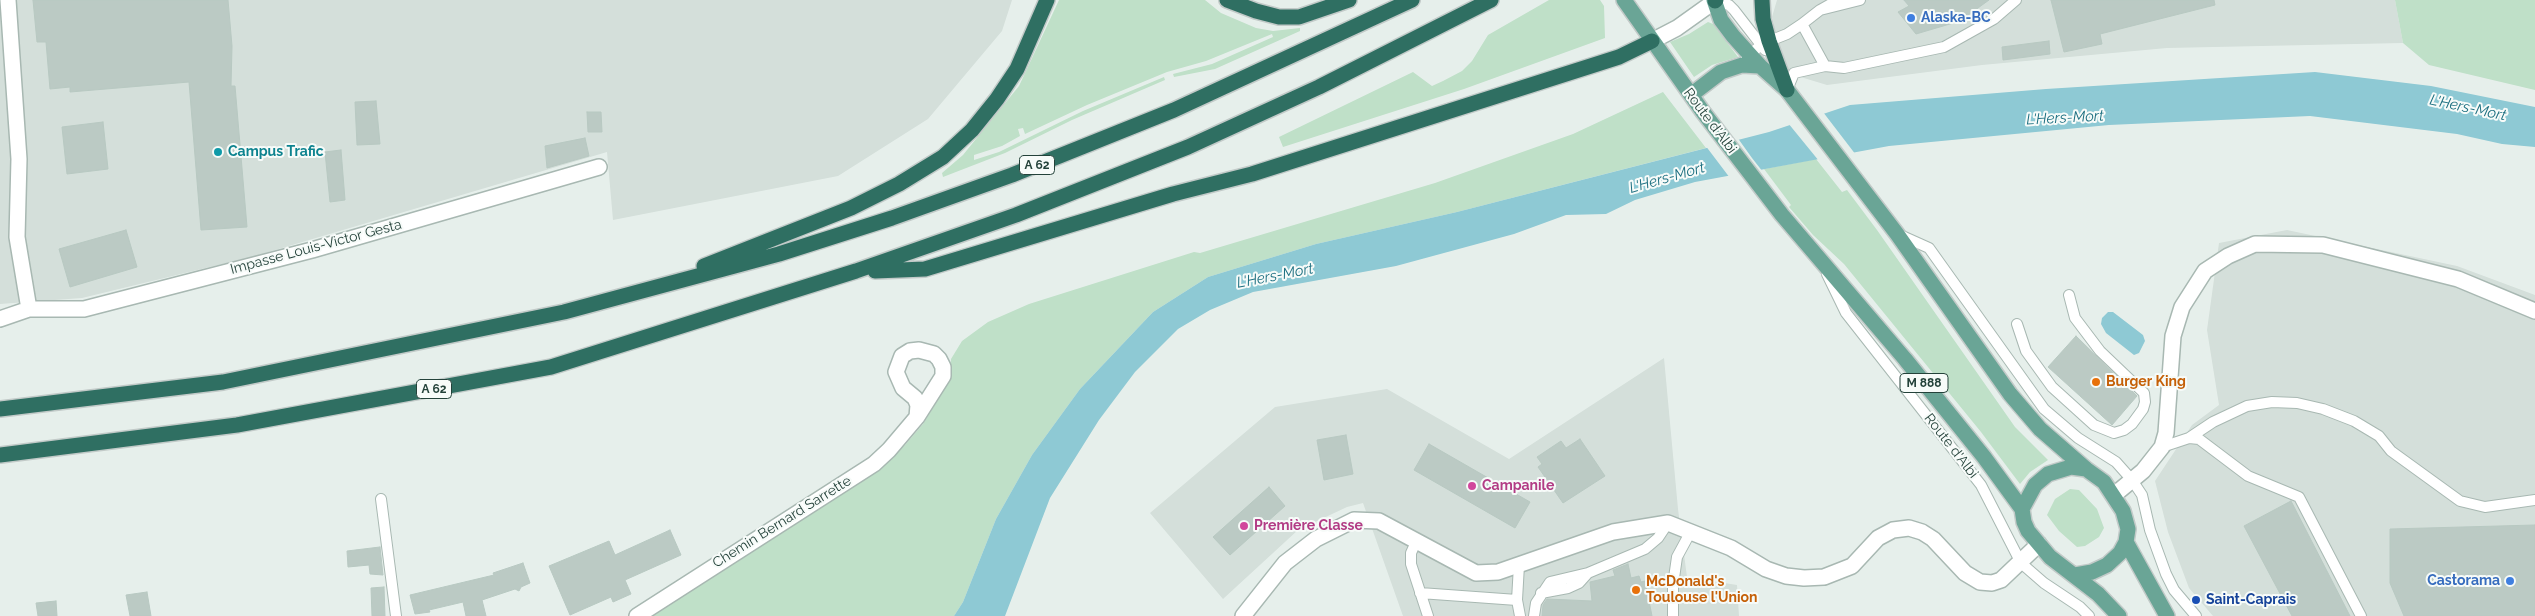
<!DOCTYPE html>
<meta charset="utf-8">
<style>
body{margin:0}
canvas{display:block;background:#e6efeb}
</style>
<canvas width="2535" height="616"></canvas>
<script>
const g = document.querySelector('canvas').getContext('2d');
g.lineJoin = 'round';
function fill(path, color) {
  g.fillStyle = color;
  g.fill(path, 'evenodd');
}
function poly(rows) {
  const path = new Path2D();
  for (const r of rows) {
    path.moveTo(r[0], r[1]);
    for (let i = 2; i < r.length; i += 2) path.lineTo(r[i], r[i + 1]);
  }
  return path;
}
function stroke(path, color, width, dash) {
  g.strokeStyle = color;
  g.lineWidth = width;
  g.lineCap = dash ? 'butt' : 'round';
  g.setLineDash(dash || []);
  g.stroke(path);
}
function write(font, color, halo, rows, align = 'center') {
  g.font = font + ' Raleway,sans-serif';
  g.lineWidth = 4;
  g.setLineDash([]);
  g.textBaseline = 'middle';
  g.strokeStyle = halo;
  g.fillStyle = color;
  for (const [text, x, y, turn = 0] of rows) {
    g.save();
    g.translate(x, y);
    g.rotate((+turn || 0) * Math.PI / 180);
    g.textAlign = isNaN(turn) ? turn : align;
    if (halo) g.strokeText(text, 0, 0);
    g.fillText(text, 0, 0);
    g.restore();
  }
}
const built = poly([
 [0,0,1012,0,1002,31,928,119,838,176,613,220,607,152,255,256,82,298,0,304],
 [1777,0,2395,0,2403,43,2167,48,1982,65,1827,85,1784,72,1772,17],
 [2287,230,2457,266,2535,295,2535,616,2213,616,2189,588,2168,532,2155,481,2192,425,2219,405,2207,330,2219,243],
 [1664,358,1678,509,1687,577,1737,585,1739,616,1403,616,1363,503,1347,507,1298,530,1223,599,1150,513,1275,407,1387,389,1509,459]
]);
const green = poly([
 [1059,0,1205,0,1221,13,1256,28,1273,31,1300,28,1300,31,1215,69,1174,77,1173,74,1212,64,1273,37,1272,34,1206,61,1167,72,1087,105,1025,134,1023,128,1018,129,1020,136,1002,146,974,155,974,160,999,152,1083,111,1164,77,1165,80,1072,120,1005,153,943,177,942,173,963,155,1019,86],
 [1549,0,1600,0,1604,6,1605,38,1464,89,1283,147,1279,137,1413,72,1432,86,1443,81,1462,71,1472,61,1488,35],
 [2395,0,2535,0,2535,90,2429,65,2403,43],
 [1708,22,1713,24,1738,57,1712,65,1694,77,1670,42,1689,34],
 [1663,92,1706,148,1457,212,1316,244,1208,277,1153,312,1080,389,1032,455,996,519,963,602,954,616,652,616,853,487,905,445,923,424,941,395,950,376,951,359,962,341,988,322,1029,304,1194,252,1200,253,1435,183,1573,134],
 [1816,159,1842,192,1847,190,1877,230,2015,427,2048,460,2030,472,2020,484,1981,432,1844,264,1813,235,1789,207,1791,205,1764,169],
 [2070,489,2079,490,2097,509,2104,528,2099,537,2085,546,2077,547,2059,531,2047,515,2055,499]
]);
const water = poly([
 [2315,72,2431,86,2535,107,2535,147,2502,144,2457,134,2310,116,2109,125,1889,146,1695,182,1635,200,1606,214,1566,215,1514,234,1396,266,1253,292,1210,310,1178,329,1135,372,1099,420,1050,498,1005,616,954,616,963,602,996,519,1032,455,1080,389,1153,312,1208,277,1316,244,1457,212,1769,132,1850,105,2046,89],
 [2108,312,2113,312,2143,335,2145,341,2139,353,2134,355,2106,333,2101,324,2102,318]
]);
const pier = poly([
 [1823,112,1856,155,1819,161,1788,123],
 [1737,137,1752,158,1763,172,1730,178,1705,145]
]);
const building = poly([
 [33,0,228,0,232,46,231,86,235,86,247,227,201,230,189,82,70,92,70,87,50,89,46,42,37,42,33,0],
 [1904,0,1989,0,1960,21,1916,34,1898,12,1909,6,1904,0],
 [2051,0,2214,0,2215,5,2100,34,2102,44,2064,52,2051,0],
 [2049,41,2050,54,2003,60,2002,47,2049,41],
 [376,101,380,144,357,145,355,102,376,101],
 [587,112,601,112,602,132,588,132,587,112],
 [103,122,108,169,67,174,62,127,103,122],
 [585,138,589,156,547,168,545,146,585,138],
 [341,150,345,200,330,202,325,152,341,150],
 [126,230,137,267,70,287,59,249,126,230],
 [2076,336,2137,396,2112,425,2048,367,2076,336],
 [1346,435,1353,474,1324,480,1317,440,1346,435],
 [1580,439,1605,476,1563,503,1538,467,1542,464,1537,457,1561,441,1566,448,1580,439],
 [1429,444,1530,502,1515,528,1414,470,1429,444],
 [1269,487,1285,506,1230,555,1213,537,1269,487],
 [2291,501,2350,616,2292,616,2244,526,2291,501],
 [2535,525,2535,616,2404,616,2390,583,2390,529,2535,525],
 [670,530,681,555,625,580,631,594,613,602,611,597,570,615,549,566,609,541,615,555,670,530],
 [380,547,383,575,370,574,369,565,348,567,347,551,380,547],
 [523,563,530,583,521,587,519,591,515,589,482,600,486,616,466,616,463,602,429,610,430,612,415,614,410,595,494,575,493,573,523,563],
 [1628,564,1631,578,1639,576,1641,582,1645,581,1652,616,1542,616,1543,605,1547,599,1592,601,1590,582,1615,576,1613,570,1628,564],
 [384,587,385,616,372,616,371,588,384,587],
 [147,592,151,616,130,616,126,595,147,592],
 [56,601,57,616,38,616,36,603,56,601]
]);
const service = poly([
 [1838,0,1820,10,1860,0],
 [1715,1,1729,5,1734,10,1765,50],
 [1802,24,1820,10],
 [1746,58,1762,44,1787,34,1802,24,1825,66,1794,73,1787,90],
 [1825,66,1844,68,1944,47,1994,19,2016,0],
 [1900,235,1929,248,2044,409,2078,438,2116,462,2132,480,2142,495,2150,530,2166,574,2174,590,2196,616],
 [1827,274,1846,313,1981,485,2021,563,2044,583,2080,607,2089,616],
 [2017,324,2026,351,2052,387,2094,425,2114,433,2124,430,2132,424,2143,409,2145,402,2144,393,2100,351,2075,318,2069,295],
 [2189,438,2213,422,2247,406,2272,402,2297,403,2323,409,2354,421,2379,436,2391,451,2460,501,2485,507,2535,500],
 [2162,447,2189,438,2199,439,2248,476,2299,497,2361,616],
 [381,499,396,616],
 [1416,542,1411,553,1411,564,1428,616],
 [1519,565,1517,600,1520,616],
 [1420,593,1517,600],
 [1541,593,1568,588,1579,583,1588,573],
 [1534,616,1536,603,1550,582,1588,573,1645,549,1658,538,1668,523],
 [1673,616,1673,585,1677,557,1690,533]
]);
const minor = poly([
 [8,0,19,159,17,237,29,309],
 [1652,41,1677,28,1715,1],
 [0,319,29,309,84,309,312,250,599,167],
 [2114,495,2143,471,2162,447,2166,433,2173,336,2182,307,2205,271,2228,256,2255,244,2323,245,2458,279,2535,311],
 [637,616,874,464,889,450,917,417,943,376,943,367,939,359,934,354,919,350,910,351,902,356,896,372,903,388,915,398,918,405,917,417],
 [1243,616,1285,563,1316,539,1354,520,1379,521,1476,573,1498,572,1613,532,1668,523,1731,548,1766,569,1786,576,1804,578,1824,577,1852,566,1878,538,1893,530,1909,528,1922,532,1933,539,1965,573,1980,582,1992,583,2001,580,2039,544]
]);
const primary = poly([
 [1624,0,1703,112,1782,215,1905,359,1984,457,2022,509],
 [1714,0,1721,20,1733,36,1760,66,1787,90,1897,234,2010,394,2040,429,2086,469],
 [1691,95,1721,72,1742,65,1760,66],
 [2126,542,2167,616],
 [2075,575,2092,572,2107,565,2120,553,2126,542,2128,529,2123,511,2104,482,2086,469,2071,467,2048,474,2035,485,2022,509,2024,522,2028,531,2050,557,2098,594,2119,616]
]);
const motorway = poly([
 [1227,0,1256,11,1279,17,1299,17,1349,0],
 [1762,0,1763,19,1769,41,1787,90],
 [1715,1,1716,0],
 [704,266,851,208,899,184,943,157,972,130,997,99,1017,69,1047,0],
 [875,271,925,269,1173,194,1252,174,1619,57,1652,41],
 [0,409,223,382,564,312,779,254,892,218,1012,175,1174,110,1412,0],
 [0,455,237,425,551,367,856,271,1016,215,1188,147,1319,87,1491,0]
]);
const markers = [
 [1911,18,5,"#3f7fe0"],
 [218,152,5,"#0f9aa8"],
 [2096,382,5,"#e8710a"],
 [1472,486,5,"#d1479c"],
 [1244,526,5,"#d1479c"],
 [2510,581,5,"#3f7fe0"],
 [1636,590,5,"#e8710a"],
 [2196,600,5,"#1a4fb4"]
];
const shields = [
 [1037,165,35],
 [1924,383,48],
 [434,389,35]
];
const shieldNames = [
 ["A 62",1037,165],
 ["M 888",1924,383],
 ["A 62",434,389]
];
const shopNames = [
 ["Alaska-BC",1921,18],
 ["Castorama",2500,581,"right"]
];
const streetNames = [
 ["Route d'Albi",1710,121,53],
 ["Impasse Louis-Victor Gesta",316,247,-15],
 ["Route d'Albi",1951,446,52],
 ["Chemin Bernard Sarrette",782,522,-32]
];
const cultureNames = [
 ["Campus Trafic",228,152]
];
const foodNames = [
 ["Burger King",2106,382],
 ["McDonald's",1646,582],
 ["Toulouse l'Union",1646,598]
];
const hotelNames = [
 ["Campanile",1482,486],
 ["Première Classe",1254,526]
];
const transitNames = [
 ["Saint-Caprais",2206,600]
];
const waterNames = [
 ["L'Hers-Mort",2468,108,12],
 ["L'Hers-Mort",2065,118,-3],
 ["L'Hers-Mort",1667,178,-16],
 ["L'Hers-Mort",1275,276,-11]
];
fill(built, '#d4dfda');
fill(green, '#bfe0c8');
fill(water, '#8ec9d4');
fill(pier, '#e6efeb');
fill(building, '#bbcac4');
stroke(building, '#b8c9c2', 1);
stroke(service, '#a8b8b2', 12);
stroke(minor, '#a8b8b2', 18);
stroke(primary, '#c2cac8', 18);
stroke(motorway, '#c2cac8', 18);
stroke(service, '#fff', 10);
stroke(minor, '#fff', 15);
stroke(primary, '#6aa596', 15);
stroke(motorway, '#2f6f62', 15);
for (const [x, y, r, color] of markers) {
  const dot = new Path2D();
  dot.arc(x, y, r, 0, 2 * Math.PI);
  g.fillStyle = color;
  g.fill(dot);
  stroke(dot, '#f7fbf9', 2);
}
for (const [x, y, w] of shields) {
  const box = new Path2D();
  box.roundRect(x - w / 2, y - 9.5, w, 19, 4);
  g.fillStyle = '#f7fbf9';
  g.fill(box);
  stroke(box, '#24423a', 1);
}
write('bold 12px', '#24423a', null, shieldNames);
write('bold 14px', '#366cbe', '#f7fbf9', shopNames, 'left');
write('14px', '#24423a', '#f7fbf9', streetNames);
write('bold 14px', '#0d838f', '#f7fbf9', cultureNames, 'left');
write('bold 14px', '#c56008', '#f7fbf9', foodNames, 'left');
write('bold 14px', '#b23c85', '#f7fbf9', hotelNames, 'left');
write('bold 14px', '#164399', '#f7fbf9', transitNames, 'left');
write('italic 15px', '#1c6f80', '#f7fbf9', waterNames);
</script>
